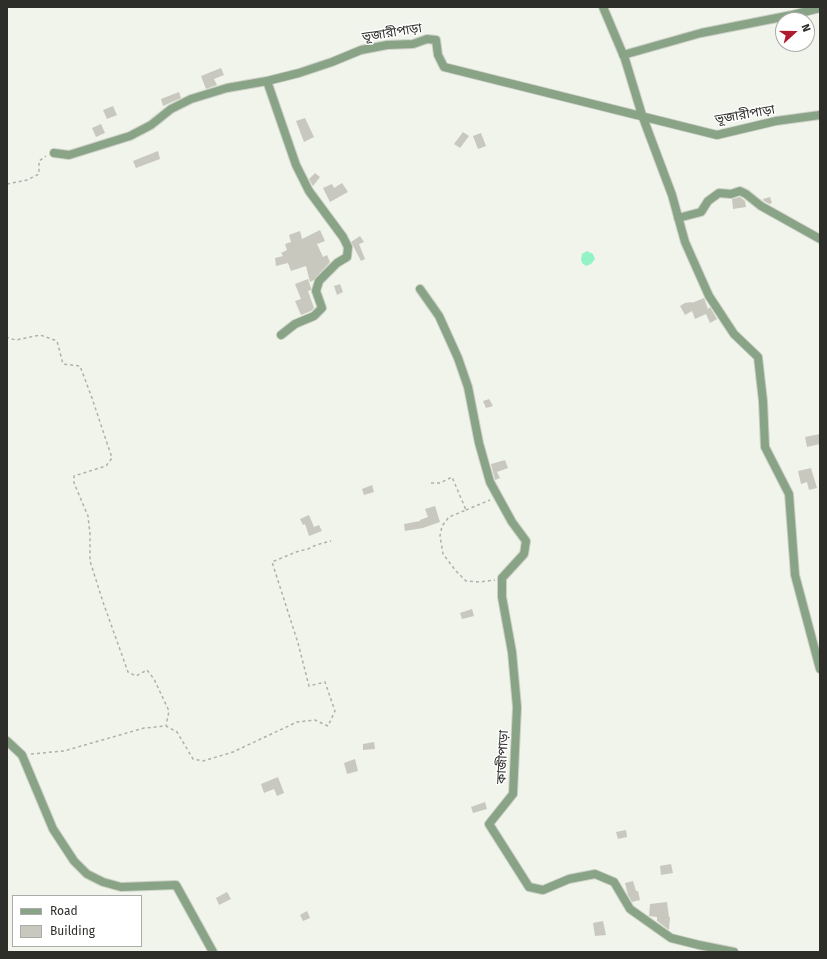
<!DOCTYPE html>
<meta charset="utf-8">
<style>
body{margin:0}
#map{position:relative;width:827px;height:959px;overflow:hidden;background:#f0f4ea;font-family:"Fira Sans",sans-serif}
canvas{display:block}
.frame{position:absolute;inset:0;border:8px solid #2d2e2a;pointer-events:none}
.legend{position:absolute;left:12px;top:895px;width:130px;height:52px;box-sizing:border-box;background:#fff;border:1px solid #ababaa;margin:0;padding:5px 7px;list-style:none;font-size:12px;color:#2d2e2a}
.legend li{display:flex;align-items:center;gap:8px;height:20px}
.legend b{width:20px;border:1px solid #ababaa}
.north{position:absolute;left:775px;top:12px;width:40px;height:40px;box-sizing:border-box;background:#fff;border:1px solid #ababaa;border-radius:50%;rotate:69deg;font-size:11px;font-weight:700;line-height:16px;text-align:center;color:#2d2e2a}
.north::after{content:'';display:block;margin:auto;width:14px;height:18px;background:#ae1b2e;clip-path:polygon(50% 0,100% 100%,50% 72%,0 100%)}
</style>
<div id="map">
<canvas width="827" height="959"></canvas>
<div class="frame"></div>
<ul class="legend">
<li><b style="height:5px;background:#89a386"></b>Road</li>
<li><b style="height:11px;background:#c9c8bf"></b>Building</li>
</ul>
<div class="north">N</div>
</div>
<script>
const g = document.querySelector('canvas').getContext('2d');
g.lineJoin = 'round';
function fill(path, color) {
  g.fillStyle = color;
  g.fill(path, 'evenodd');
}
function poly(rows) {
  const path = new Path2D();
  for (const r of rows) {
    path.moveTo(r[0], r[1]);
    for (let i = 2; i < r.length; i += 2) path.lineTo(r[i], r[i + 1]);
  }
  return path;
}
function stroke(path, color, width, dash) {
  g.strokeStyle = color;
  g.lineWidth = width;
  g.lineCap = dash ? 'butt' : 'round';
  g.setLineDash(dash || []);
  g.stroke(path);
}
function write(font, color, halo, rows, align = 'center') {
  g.font = font + ' "Fira Sans","Noto Sans Bengali",sans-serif';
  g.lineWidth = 3;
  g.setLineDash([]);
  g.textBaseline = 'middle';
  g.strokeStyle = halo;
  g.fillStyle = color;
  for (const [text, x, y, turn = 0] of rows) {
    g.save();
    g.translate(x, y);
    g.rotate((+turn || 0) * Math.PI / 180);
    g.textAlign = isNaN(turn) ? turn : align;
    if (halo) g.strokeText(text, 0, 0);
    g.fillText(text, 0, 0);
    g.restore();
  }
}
const water = poly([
 [587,251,593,254,595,259,591,264,586,266,582,263,581,259,582,254]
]);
const building = poly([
 [221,68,224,75,214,79,217,85,206,89,201,76],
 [179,92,181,98,163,106,161,99],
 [113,106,117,115,107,119,103,110],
 [305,118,314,137,304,142,296,121],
 [101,124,105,133,96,137,92,128],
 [463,132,469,136,460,148,454,144],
 [481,133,486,146,478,149,473,136],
 [158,151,160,159,136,168,133,161],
 [315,173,320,177,313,186,309,179],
 [342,183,348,192,330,202,323,188,332,184,334,188],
 [740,197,745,201,746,207,733,209,732,199],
 [770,197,772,203,769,204,764,201,763,199],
 [320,230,325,241,317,244,323,257,327,255,330,262,314,280,310,282,306,266,291,271,288,263,276,266,275,258,283,256,281,253,287,250,285,244,291,242,289,235,300,231,302,239],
 [360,236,364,242,359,244,365,259,361,261,351,242],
 [308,279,311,288,311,290,308,291,314,308,311,311,301,315,295,301,301,299,295,284],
 [340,284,343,292,337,295,334,286],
 [704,298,708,309,710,307,717,319,710,323,706,314,695,319,692,311,685,315,680,306,685,303,692,302,692,303],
 [489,399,493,406,486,408,483,401],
 [820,434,820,444,807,447,805,437],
 [505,460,508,468,497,472,500,478,495,480,491,464],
 [811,468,817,488,809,490,807,482,801,484,798,471],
 [372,485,374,492,364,495,362,489],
 [435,506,440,522,423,528,405,531,404,524,420,521,420,520,428,517,425,509],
 [309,515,314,527,319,525,322,531,309,536,305,524,303,525,300,519],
 [472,609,474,616,462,619,460,613],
 [374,742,375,749,363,750,363,744],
 [355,759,358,771,347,774,344,763],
 [278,777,284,793,277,796,274,789,264,793,261,784],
 [485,802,487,809,473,813,471,807],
 [626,830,627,837,618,839,616,832],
 [671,864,673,873,661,875,660,866],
 [633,881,636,891,638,891,640,900,632,902,628,895,625,883],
 [227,892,231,899,219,905,216,898],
 [667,902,669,917,670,917,669,930,657,921,657,917,649,916,650,904],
 [307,911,310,918,303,921,300,915],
 [603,921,606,935,595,936,593,923]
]);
const path = poly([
 [7,184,27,180,39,174,39,161,46,156],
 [7,336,8,338,16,340,40,335,57,341,63,364,80,366,92,398,112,458,106,466,74,476,74,483,88,516,90,534,90,561,103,602,128,672,136,676,147,670,154,679,169,711,166,726],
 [431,483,440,483,452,477,466,510,449,517,442,526,440,536,443,554,456,571,466,581,479,582,495,580],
 [466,510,490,500],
 [31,754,64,751,144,728,166,726,177,732,193,759,203,761,233,752,297,722,315,720,328,726,335,711,325,682,309,686,298,643,272,562,296,552,308,549,316,545,331,541]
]);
const minor = poly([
 [603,7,625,59,642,115,672,195,685,242,709,296,734,334,758,357,763,401,765,447,789,494,795,575,820,669],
 [623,55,701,33,792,15,820,8],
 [267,81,296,165,309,191,343,237,348,247,347,257,337,263,319,281,316,291,322,308,314,316,295,324,281,335],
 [54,153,69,155,130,136,151,125,171,109,191,99,227,88,267,81,299,73,332,62,361,50,387,45,413,44,427,39,436,40,438,55,444,67,717,135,776,121,820,115],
 [678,218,701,212,708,201,719,193,731,194,740,191,746,194,761,206,820,239],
 [420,289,439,316,458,358,468,387,479,443,490,482,512,522,526,541,524,554,502,578,502,597,512,652,517,707,513,794,489,824,529,887,543,890,569,879,595,874,614,882,630,909,671,938,699,945,734,952],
 [7,741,22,755,53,829,74,861,87,874,103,882,121,887,176,885,213,952]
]);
const streetNames = [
 ["ভূজারীপাড়া",392,33,-9],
 ["ভূজারীপাড়া",745,115,-10],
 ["কাজীপাড়া",503,757,-87]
];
fill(water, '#93f2c6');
fill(building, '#c9c8bf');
stroke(minor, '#cdd0c7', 10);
stroke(path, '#aeb1a9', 1.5, [3, 3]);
stroke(minor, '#89a386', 8);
write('13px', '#2d2e2a', '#fff', streetNames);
</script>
